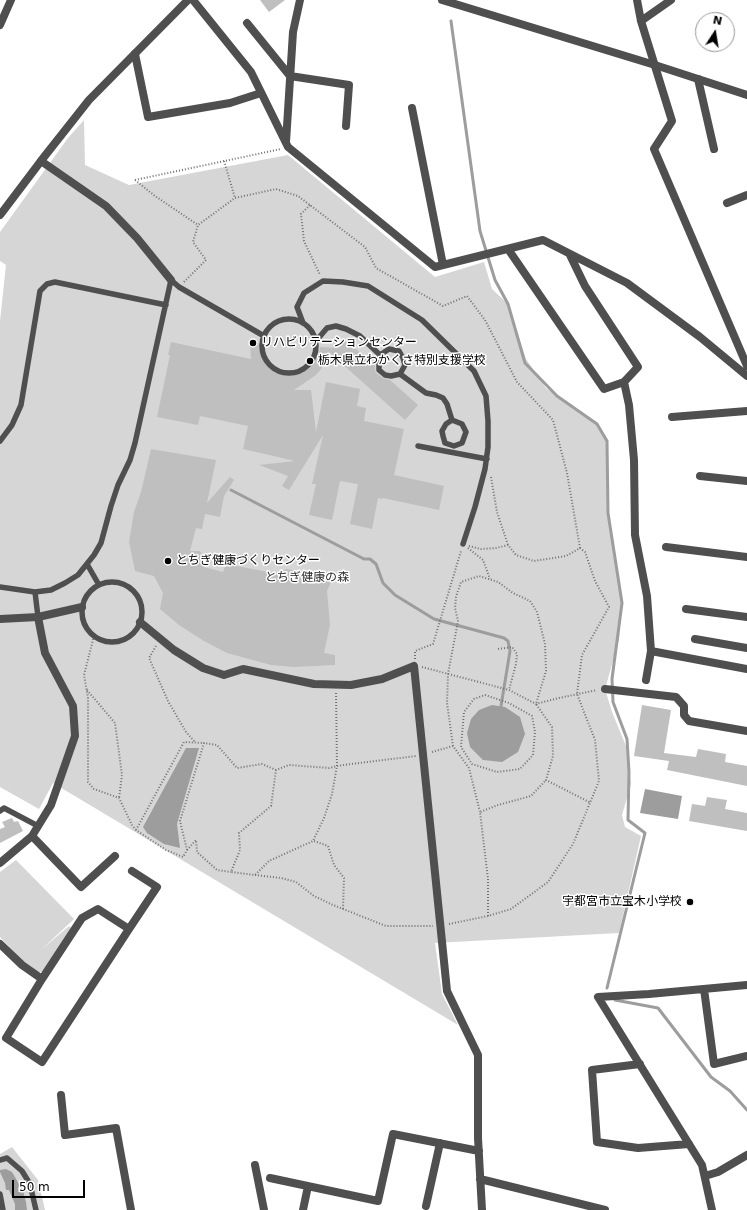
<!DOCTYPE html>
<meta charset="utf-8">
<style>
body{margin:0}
#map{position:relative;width:747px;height:1210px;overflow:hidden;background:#fff;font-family:"DejaVu Sans",sans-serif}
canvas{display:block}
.north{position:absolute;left:695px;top:12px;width:40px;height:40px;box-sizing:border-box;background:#fff;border:1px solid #999;border-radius:50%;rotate:12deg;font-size:11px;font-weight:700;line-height:16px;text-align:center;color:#000}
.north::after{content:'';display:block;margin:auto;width:14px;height:18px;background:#000;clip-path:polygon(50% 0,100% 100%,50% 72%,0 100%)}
.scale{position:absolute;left:12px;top:1180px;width:73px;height:18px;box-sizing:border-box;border:2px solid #000;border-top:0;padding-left:5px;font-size:12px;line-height:14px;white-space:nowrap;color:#000;-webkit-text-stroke:3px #fff;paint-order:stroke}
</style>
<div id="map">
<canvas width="747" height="1210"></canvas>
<div class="north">N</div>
<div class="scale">50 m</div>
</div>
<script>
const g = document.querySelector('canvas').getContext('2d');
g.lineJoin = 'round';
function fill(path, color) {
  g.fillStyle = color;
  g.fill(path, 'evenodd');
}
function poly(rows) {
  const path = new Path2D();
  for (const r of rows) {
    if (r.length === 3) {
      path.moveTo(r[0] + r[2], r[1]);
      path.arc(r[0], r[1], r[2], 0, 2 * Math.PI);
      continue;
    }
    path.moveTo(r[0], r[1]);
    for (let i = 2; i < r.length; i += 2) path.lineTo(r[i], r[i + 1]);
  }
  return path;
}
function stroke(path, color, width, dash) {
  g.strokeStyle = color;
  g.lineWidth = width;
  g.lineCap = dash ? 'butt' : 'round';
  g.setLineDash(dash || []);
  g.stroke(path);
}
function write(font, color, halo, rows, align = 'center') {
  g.font = font + ' "DejaVu Sans","Noto Sans JP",sans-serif';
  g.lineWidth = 3;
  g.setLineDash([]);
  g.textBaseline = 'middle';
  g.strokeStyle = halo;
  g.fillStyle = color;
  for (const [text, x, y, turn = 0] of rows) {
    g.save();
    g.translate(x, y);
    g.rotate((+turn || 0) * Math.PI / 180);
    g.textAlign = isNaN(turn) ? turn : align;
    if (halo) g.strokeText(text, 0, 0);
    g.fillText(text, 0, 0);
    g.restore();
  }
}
const green = poly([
 [84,120,85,165,129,185,288,155,435,277,484,262,492,289,508,304,526,359,546,388,597,424,607,441,608,513,622,603,619,640,605,689,612,712,626,746,631,784,622,815,625,827,641,836,619,933,435,943,442,994,458,1025,53,783,39,809,0,787,0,321,6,265,0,261,0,232,68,138],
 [16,860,74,919,41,950,69,926,71,928,44,971,37,973,26,964,0,937,0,872],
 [12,1147,38,1180,45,1210,0,1210,0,1154]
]);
const water = poly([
 [492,705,505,707,520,717,525,734,518,752,502,762,483,760,470,747,467,733,471,719,479,710],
 [186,748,199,748,177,824,180,848,164,844,147,833,143,827],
 [645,789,682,796,678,819,640,813],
 [6,1169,12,1172,23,1191,26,1202,27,1210,15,1210,15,1204,9,1190,6,1190,5,1183,0,1172,0,1170]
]);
const stream = poly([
 [451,21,480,231,495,280,508,304,525,363,557,396,597,424,607,441,608,513,622,603,612,679,613,702,627,739,629,772,628,820,645,833,607,988],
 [231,490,364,559,370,559,376,564,383,583,395,595,434,619,504,638,508,641,510,651,501,706],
 [615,1000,658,1008,711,1077,730,1091,747,1110]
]);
const building = poly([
 [260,0,285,0,269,12],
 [346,340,375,366,375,370,376,373,383,378,390,380,418,405,405,420,329,352,325,363,321,369,316,375,294,390,311,390,316,432,326,382,360,389,357,406,366,408,364,421,404,429,394,475,444,486,439,510,383,498,382,499,378,498,372,529,350,524,358,484,340,481,332,520,309,515,316,484,312,484,323,435,289,490,282,486,288,476,259,465,295,461,243,449,248,426,200,416,198,425,157,417,170,355,168,355,171,342,251,359,250,342,260,343,262,356,265,362,275,371,288,375,301,373,312,365,319,353,320,347,338,348],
 [151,449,216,460,207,503,230,477,234,480,224,496,220,517,205,514,202,529,196,528,190,551,200,551,204,558,204,567,223,572,226,564,274,573,287,569,333,578,327,591,330,625,324,653,335,655,335,665,294,667,271,665,227,653,204,641,179,625,160,609,163,593,154,576,135,571,129,542,134,512,141,492],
 [642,705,671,710,664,753,696,757,698,749,726,754,725,762,747,766,747,786,667,770,669,761,634,756],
 [707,797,727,800,725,809,747,813,747,831,689,821,692,804,705,806],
 [12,818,14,822,18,821,23,831,0,843,0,829,5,827,2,822]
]);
const path = poly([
 [224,161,235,198],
 [135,180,281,149],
 [135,180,155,196,198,225],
 [310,205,301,214,304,241,320,275],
 [184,282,206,260,193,242,198,225,235,198,276,189,298,196,365,247,376,268,443,306,467,296,485,320,517,382,553,420,567,473,580,548],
 [491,477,497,512,508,545],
 [468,548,483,560,490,579],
 [94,636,84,675,88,698,88,782,94,789,119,798,132,825,136,830,166,850,183,857,187,850,180,821,204,743,217,745,237,768,262,764,276,770],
 [156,646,149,658,168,701,186,732,195,742],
 [498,649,512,647,517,654,516,664,509,690],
 [415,659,415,651,433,644,461,551],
 [422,667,509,690,536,704,559,698,597,690],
 [87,690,115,723,122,775,119,798],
 [336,693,337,766,332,794,324,818,313,841,269,861,255,875,231,872,240,850,239,833,271,806,276,770,289,765,329,768,337,766,351,764,416,756],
 [485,695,509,703,532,716,535,732,533,755,520,769,497,772,472,764,461,747,464,712,474,699,485,695],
 [453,746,447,703,448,674,458,621,455,608,456,597,461,582,479,576,498,582,513,593,530,601,537,612,545,644,546,671,536,704,552,727,553,756,546,780,591,803],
 [432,752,453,746,469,768,480,812],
 [136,830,184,742,204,743],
 [314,841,328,846,334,865,344,878,343,909],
 [187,850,196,840,197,852,217,870,231,872],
 [255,875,281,878,296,882,314,896,333,905,386,926,433,926],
 [488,916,488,879,480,812,498,805,531,796,546,780],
 [449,924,488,916,511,909,548,882,573,844,599,781,595,740,577,694,582,655,609,607,595,581,585,552,580,548,566,556,534,561,516,555,508,545,496,548,481,549,469,546]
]);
const service = poly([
 [171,280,179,287,264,336],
 [289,346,27],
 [303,323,297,307,304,293,323,281,343,282,368,286,422,320,474,371,486,396,488,421,488,447,485,469,475,507,463,544],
 [316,341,327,328,336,326,346,329,360,336,380,355,379,362,379,370,385,375,391,376,400,374,426,393,436,395,443,398,447,404,452,420,446,424,442,431,443,436,445,443,454,446,462,443,466,432,462,424,452,420],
 [380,355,389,349,399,351,403,358,405,365,400,374],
 [0,441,12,425,21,405,40,291,47,284,55,282,166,305],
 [418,446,487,459],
 [87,564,99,585],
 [112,612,30],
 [0,587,35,592,51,590,65,583,78,575,94,555,101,543,111,506,118,485,130,460,135,443,171,280],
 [35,592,38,617],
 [0,811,4,808,38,826],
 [0,1160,7,1158,22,1171,30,1184,36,1210],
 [0,1194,3,1210]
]);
const minor = poly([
 [193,0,251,72,288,147,435,267,543,240,627,283,700,337,747,376],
 [637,0,641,21,672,121,654,149,747,366],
 [641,21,671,0],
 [247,23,290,76,349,85,346,126],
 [0,25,11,0],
 [135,54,148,117,230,103,261,93],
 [698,79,714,149],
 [412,108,443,265],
 [286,142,293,32,300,0],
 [41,161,106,206,137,238,171,280],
 [727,203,747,195],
 [508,249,604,389,624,382,638,367,585,286,570,255],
 [624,382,629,405,634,460,635,535,647,596,651,651,646,680],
 [672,417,747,411],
 [700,476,747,481],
 [666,547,747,557],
 [686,609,747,617],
 [140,622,174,650,203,668,224,675,243,669,314,684,351,685,382,679,414,666,447,991,478,1055,478,1138,482,1210],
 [695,639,747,648],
 [651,651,747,669],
 [605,689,676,697,684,706,684,715,689,721,747,731],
 [32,836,81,887,115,856],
 [0,863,32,836,51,805,75,736,73,706,45,653,38,617],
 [0,944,22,965,42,979,82,918,98,909,129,929,157,887,132,871],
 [42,979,6,1038,42,1062,129,929],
 [704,989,714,1064,747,1056],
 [640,1064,592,1070,597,1142,638,1148,689,1144],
 [61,1095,65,1135,116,1128,131,1210],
 [255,1165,264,1210],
 [705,1176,718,1172,747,1155],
 [270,1178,378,1201,393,1134,479,1151],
 [480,1179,605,1210],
 [426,1206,440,1143],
 [303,1210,308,1186],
 [712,1210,702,1165,598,997,649,994,747,985]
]);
const tertiary = poly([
 [442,0,655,65,747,95],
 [0,215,44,157,89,100,188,0],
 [0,619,38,617,82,607]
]);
const markers = [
 [253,343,4,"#000"],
 [310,361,4,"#000"],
 [168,561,4,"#000"],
 [690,902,4,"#000"]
];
const poiNames = [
 ["リハビリテーションセンター",261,343],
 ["栃木県立わかくさ特別支援学校",318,361],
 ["とちぎ健康づくりセンター",176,561],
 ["宇都宮市立宝木小学校",682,902,"right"]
];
const parkNames = [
 ["とちぎ健康の森",307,578]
];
fill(green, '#d6d6d6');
fill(water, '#9d9d9d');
stroke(stream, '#9d9d9d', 3);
fill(building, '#bfbfbf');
stroke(path, '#717171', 2, [1, 2]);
stroke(service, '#4f4f4f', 5.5);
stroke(minor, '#4f4f4f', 8);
stroke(tertiary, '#4f4f4f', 8);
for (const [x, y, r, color] of markers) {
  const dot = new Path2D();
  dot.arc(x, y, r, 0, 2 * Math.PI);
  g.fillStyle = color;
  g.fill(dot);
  stroke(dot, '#fff', 1.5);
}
write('12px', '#000', '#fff', poiNames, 'left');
write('12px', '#2d2d2d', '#fff', parkNames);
</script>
